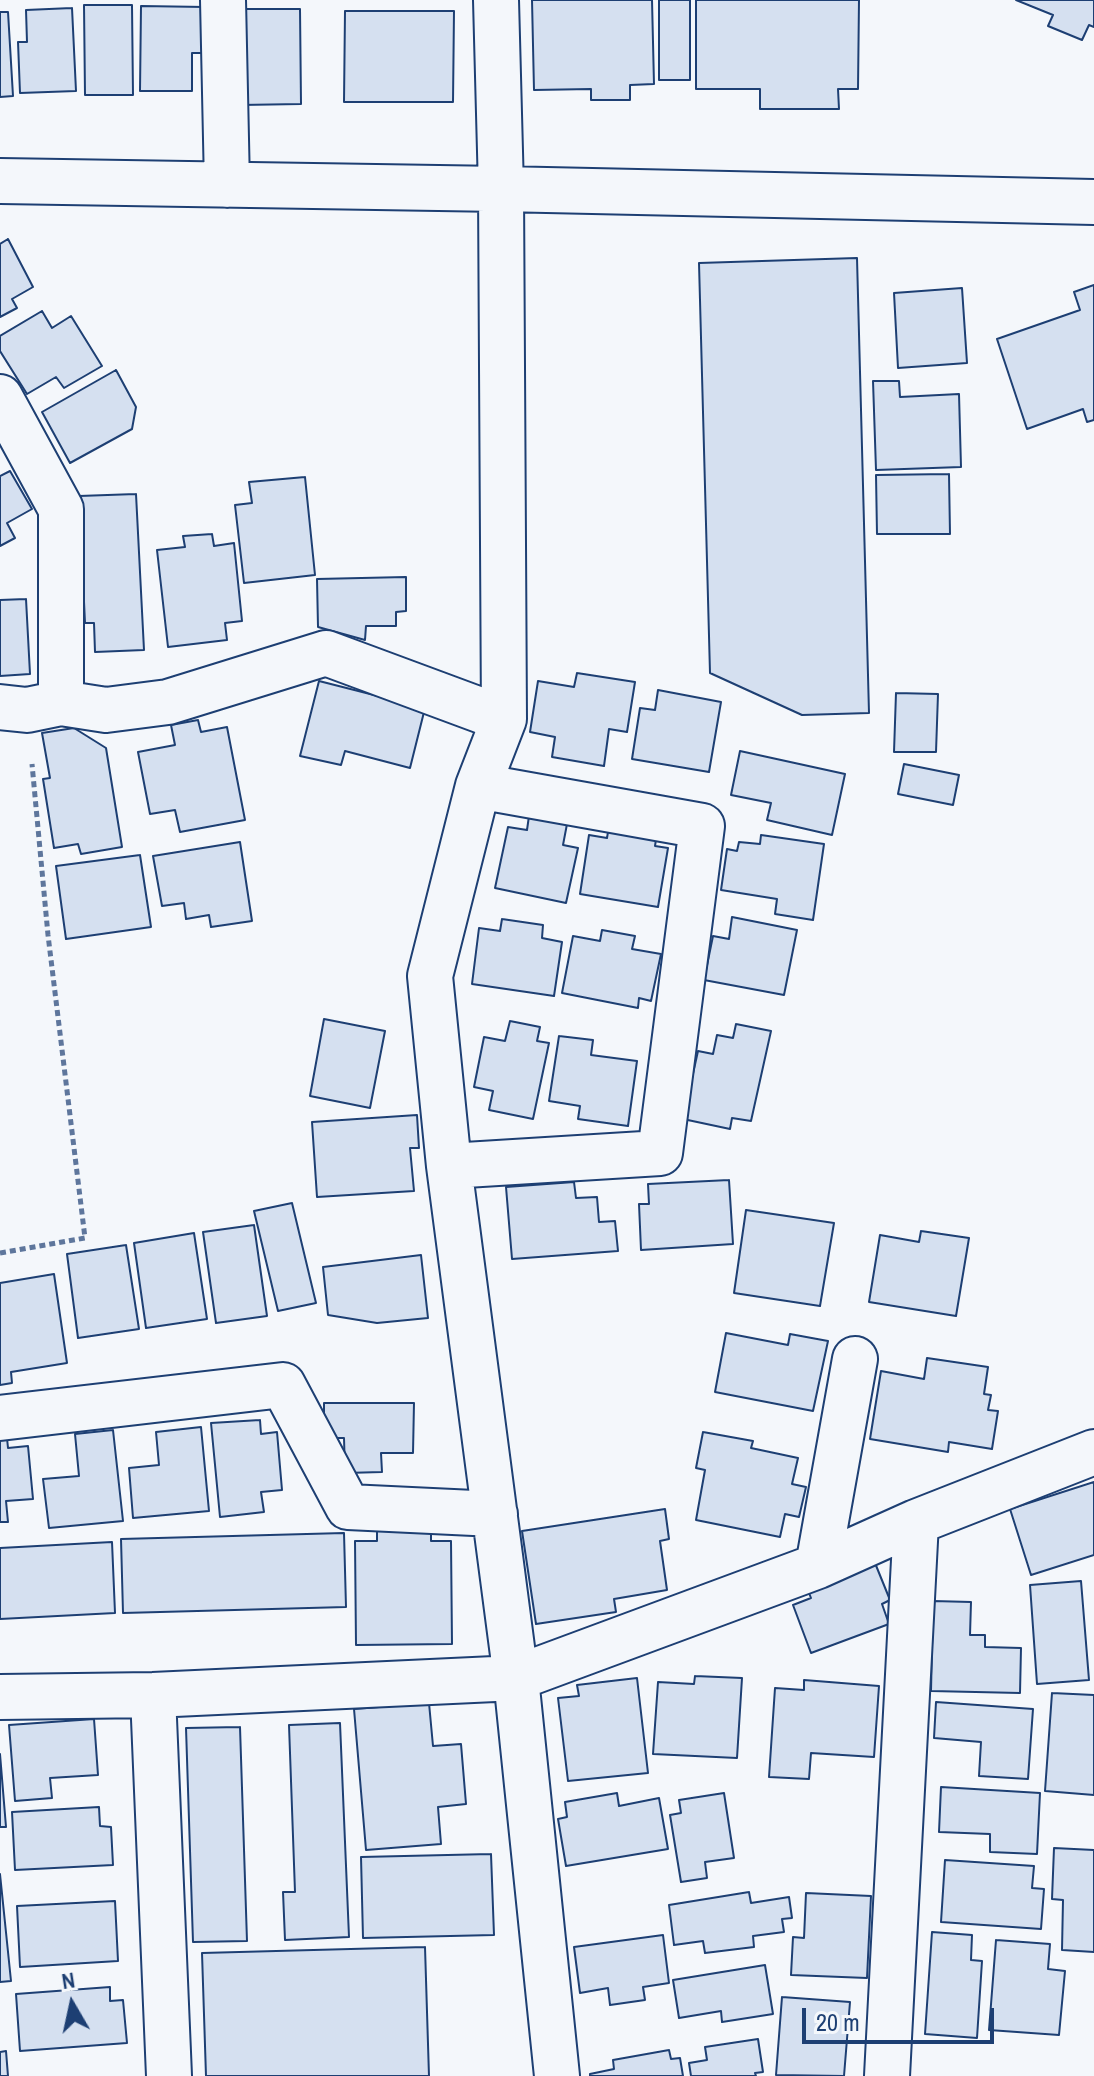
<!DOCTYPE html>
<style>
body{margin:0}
#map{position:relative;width:1094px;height:2076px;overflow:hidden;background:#f4f7fb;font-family:"Archivo Narrow",sans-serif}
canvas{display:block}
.north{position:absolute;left:32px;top:1964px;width:80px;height:80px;-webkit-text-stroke:6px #f4f7fb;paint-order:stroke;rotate:351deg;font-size:22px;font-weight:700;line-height:32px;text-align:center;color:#1d3f73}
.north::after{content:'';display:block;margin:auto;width:28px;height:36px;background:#1d3f73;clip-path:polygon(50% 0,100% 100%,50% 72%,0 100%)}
.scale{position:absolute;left:802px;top:2008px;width:192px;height:36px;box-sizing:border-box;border:4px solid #1d3f73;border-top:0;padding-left:10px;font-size:24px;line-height:28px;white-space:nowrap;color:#1d3f73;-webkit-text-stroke:6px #f4f7fb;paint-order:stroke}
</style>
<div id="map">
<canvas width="1094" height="2076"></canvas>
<div class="north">N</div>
<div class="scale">20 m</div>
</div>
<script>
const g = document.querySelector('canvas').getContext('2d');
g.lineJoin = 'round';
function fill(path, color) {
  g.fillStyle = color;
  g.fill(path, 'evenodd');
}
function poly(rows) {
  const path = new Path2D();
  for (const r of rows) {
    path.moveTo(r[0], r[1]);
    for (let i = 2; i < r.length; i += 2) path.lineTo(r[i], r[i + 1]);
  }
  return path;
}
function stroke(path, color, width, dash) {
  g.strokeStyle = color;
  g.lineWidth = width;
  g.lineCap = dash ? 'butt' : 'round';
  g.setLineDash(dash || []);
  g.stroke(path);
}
const building = poly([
 [532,0,652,0,654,84,630,85,630,100,591,100,591,89,534,90,532,0],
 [659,0,690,0,690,80,659,80,659,0],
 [696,0,859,0,858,89,838,89,839,109,760,109,760,89,696,89,696,0],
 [1016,0,1094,0,1094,27,1089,25,1082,40,1048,26,1053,15,1016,0],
 [84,5,132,5,133,95,85,95,84,5],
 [141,6,205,7,204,53,192,53,192,91,140,91,141,6],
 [72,8,76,91,20,93,18,42,27,42,26,10,72,8],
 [240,9,300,9,301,104,240,105,240,9],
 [345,11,454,11,453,102,344,102,345,11],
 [0,12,8,12,13,96,0,97,0,12],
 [8,239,33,287,12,299,17,308,0,317,0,244,8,239],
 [857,258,869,713,802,715,710,673,699,263,857,258],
 [1094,285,1094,420,1087,422,1083,409,1027,429,997,339,1080,310,1074,292,1094,285],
 [962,288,967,363,898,368,894,293,962,288],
 [42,311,52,328,71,316,102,366,64,388,56,377,27,394,0,351,0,336,42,311],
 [116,370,136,407,132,429,70,463,42,412,116,370],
 [873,381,899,381,900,397,959,394,961,467,876,470,873,381],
 [10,471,32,509,7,523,15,538,0,546,0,476,10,471],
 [949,474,950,534,877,534,876,475,949,474],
 [305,477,315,575,244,583,235,505,252,503,249,482,305,477],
 [136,494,144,650,95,652,94,623,85,623,79,496,136,494],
 [212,534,214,546,234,543,242,621,225,623,227,640,168,647,157,550,185,547,183,536,212,534],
 [406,577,406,611,396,612,396,626,366,626,365,640,318,627,317,579,406,577],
 [26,599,30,674,0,676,0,600,26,599],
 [577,673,635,682,627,732,609,729,604,766,552,757,555,737,530,732,538,681,574,687,577,673],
 [319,681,425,708,410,768,345,751,341,765,300,756,319,681],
 [658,690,721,702,709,772,632,759,640,708,655,710,658,690],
 [896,693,938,694,936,752,894,752,896,693],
 [198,720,201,732,227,727,245,820,180,832,175,810,150,814,138,752,175,745,171,725,198,720],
 [74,728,106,748,122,847,81,854,78,844,54,848,43,779,50,778,42,733,74,728],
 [740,751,845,774,832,835,767,820,771,803,731,795,740,751],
 [904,764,959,775,953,805,898,794,904,764],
 [529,816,567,824,563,845,578,848,566,903,495,888,508,827,527,830,529,816],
 [609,826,657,833,655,846,668,848,658,907,580,894,589,835,607,838,609,826],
 [761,835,824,844,813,920,775,914,777,899,721,890,727,849,737,851,739,842,760,844,761,835],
 [240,842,252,921,211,927,209,915,186,919,184,903,162,906,153,856,240,842],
 [140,855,151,927,66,939,56,866,140,855],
 [732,917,797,930,784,995,704,980,713,936,729,939,732,917],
 [502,919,543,925,542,938,562,942,554,996,472,984,479,928,500,931,502,919],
 [602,930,635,936,632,949,661,954,651,1001,639,998,638,1008,562,993,573,936,600,941,602,930],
 [324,1019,385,1031,370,1108,310,1096,324,1019],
 [510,1021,540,1027,537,1041,549,1043,533,1119,489,1110,493,1091,474,1087,484,1037,505,1041,510,1021],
 [736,1024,771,1031,751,1121,732,1118,730,1129,683,1119,698,1051,713,1054,717,1035,733,1038,736,1024],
 [559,1036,593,1040,591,1055,637,1061,628,1126,578,1119,580,1106,549,1101,559,1036],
 [417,1115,419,1148,410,1148,414,1191,317,1197,312,1122,417,1115],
 [729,1180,733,1244,641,1250,639,1204,649,1204,648,1184,729,1180],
 [574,1182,576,1198,597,1197,599,1222,615,1221,618,1251,512,1259,506,1187,574,1182],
 [292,1203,316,1303,278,1311,254,1211,292,1203],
 [746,1210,834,1223,820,1306,734,1293,746,1210],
 [254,1225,267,1316,216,1323,203,1232,254,1225],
 [921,1231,969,1238,956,1316,869,1302,880,1235,919,1242,921,1231],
 [194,1233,207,1319,146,1328,134,1243,194,1233],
 [126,1245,139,1329,78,1338,67,1254,126,1245],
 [421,1255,428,1318,377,1323,328,1315,323,1267,421,1255],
 [54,1274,67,1363,11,1372,12,1383,0,1385,0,1283,54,1274],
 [726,1333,788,1345,790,1334,828,1341,813,1411,715,1392,726,1333],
 [927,1358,988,1367,984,1394,991,1395,988,1410,998,1411,992,1449,949,1442,948,1452,870,1439,881,1371,924,1379,927,1358],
 [324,1403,414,1403,413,1453,381,1453,382,1472,345,1473,344,1438,324,1438,324,1403],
 [260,1420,261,1434,277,1432,282,1490,261,1492,264,1512,220,1517,211,1423,260,1420],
 [201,1427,209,1511,133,1518,129,1468,159,1465,156,1432,201,1427],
 [113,1430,123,1521,49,1528,43,1479,79,1476,75,1434,113,1430],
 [703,1432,753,1441,751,1448,798,1458,792,1484,806,1487,799,1517,785,1514,780,1537,696,1520,705,1470,696,1468,703,1432],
 [7,1438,8,1448,28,1446,33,1499,6,1501,8,1522,0,1522,0,1439,7,1438],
 [1094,1482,1094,1555,1031,1575,1010,1509,1094,1482],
 [665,1509,669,1539,660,1541,667,1590,614,1599,616,1612,536,1624,522,1531,665,1509],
 [431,1528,431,1541,451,1541,452,1644,356,1645,355,1541,377,1541,377,1529,431,1528],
 [344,1533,346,1607,123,1613,121,1539,344,1533],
 [112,1542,115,1613,0,1619,0,1548,112,1542],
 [875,1563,890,1600,882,1604,889,1624,811,1653,793,1605,811,1598,807,1588,875,1563],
 [1081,1581,1089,1680,1037,1684,1030,1585,1081,1581],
 [933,1601,971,1602,970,1635,985,1635,985,1647,1021,1648,1020,1693,931,1691,933,1601],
 [695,1676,742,1678,737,1758,653,1754,658,1682,694,1684,695,1676],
 [637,1678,648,1773,568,1781,558,1698,579,1696,577,1685,637,1678],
 [804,1680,879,1686,874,1757,811,1753,809,1779,769,1777,775,1688,804,1690,804,1680],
 [1052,1693,1094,1695,1094,1795,1045,1791,1052,1693],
 [936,1702,1033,1709,1028,1779,979,1776,981,1742,934,1738,936,1702],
 [429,1703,433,1746,461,1744,466,1804,438,1807,441,1844,366,1850,354,1709,429,1703],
 [94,1719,98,1775,50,1778,52,1798,15,1801,9,1725,94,1719],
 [340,1723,349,1937,285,1940,283,1892,295,1892,289,1725,340,1723],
 [240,1727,247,1941,193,1942,186,1728,240,1727],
 [0,1754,6,1827,0,1827,0,1754],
 [941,1787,1040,1793,1037,1854,990,1852,990,1834,939,1832,941,1787],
 [617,1793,619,1806,659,1798,668,1849,566,1866,558,1819,567,1817,565,1802,617,1793],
 [724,1793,734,1858,705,1862,707,1878,681,1882,670,1815,681,1813,679,1800,724,1793],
 [99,1807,100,1826,111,1827,113,1865,15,1870,12,1812,99,1807],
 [1054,1848,1094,1850,1094,1952,1062,1950,1063,1900,1052,1899,1054,1848],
 [491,1854,494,1935,363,1938,361,1857,491,1854],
 [945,1860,1034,1866,1032,1888,1044,1889,1041,1929,941,1922,945,1860],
 [0,1874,11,1981,0,1982,0,1874],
 [749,1892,751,1903,789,1897,792,1918,782,1919,784,1932,753,1936,754,1947,705,1953,703,1941,674,1945,669,1905,749,1892],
 [806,1893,871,1896,867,1978,791,1975,793,1937,804,1938,806,1893],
 [115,1901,118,1961,20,1967,17,1906,115,1901],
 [932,1932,972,1935,971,1960,982,1961,977,2038,925,2034,932,1932],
 [663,1935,669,1983,643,1987,645,2000,610,2005,608,1988,580,1993,574,1947,663,1935],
 [996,1940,1050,1944,1048,1969,1065,1971,1059,2035,989,2030,996,1940],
 [425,1947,429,2076,206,2076,202,1953,425,1947],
 [765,1965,773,2014,722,2022,721,2011,679,2018,673,1980,765,1965],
 [110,1987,110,2001,123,2000,127,2043,20,2051,16,1994,110,1987],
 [782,1997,850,2002,844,2076,776,2075,782,1997],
 [758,2039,763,2072,755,2073,756,2076,691,2076,689,2063,707,2060,705,2047,758,2039],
 [669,2050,671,2059,680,2058,683,2076,590,2076,590,2074,614,2069,613,2060,669,2050],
 [6,2051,8,2076,0,2076,0,2052,6,2051]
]);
const path = poly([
 [0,1253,85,1238,48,935,32,764]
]);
const minor = poly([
 [223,0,227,185],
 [496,0,501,189,504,719,478,786,430,976,449,1166,516,1678,557,2076],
 [0,181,501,189,1094,202],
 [0,397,61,509,61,703],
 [0,707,27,710,61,703,106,710,168,702,326,653,504,719],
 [449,1166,660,1153,702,826,478,786],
 [0,1418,283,1385,348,1507,495,1514],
 [818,1566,855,1359],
 [153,1695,169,2076],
 [0,1697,153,1695,516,1678,818,1566,916,1522,1094,1452],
 [887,2076,916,1522]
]);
fill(building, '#d5e0f0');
stroke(building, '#1d3f73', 2);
stroke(minor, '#1d3f73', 48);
stroke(path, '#5e769c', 5, [6, 4]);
stroke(minor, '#f4f7fb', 44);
</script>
